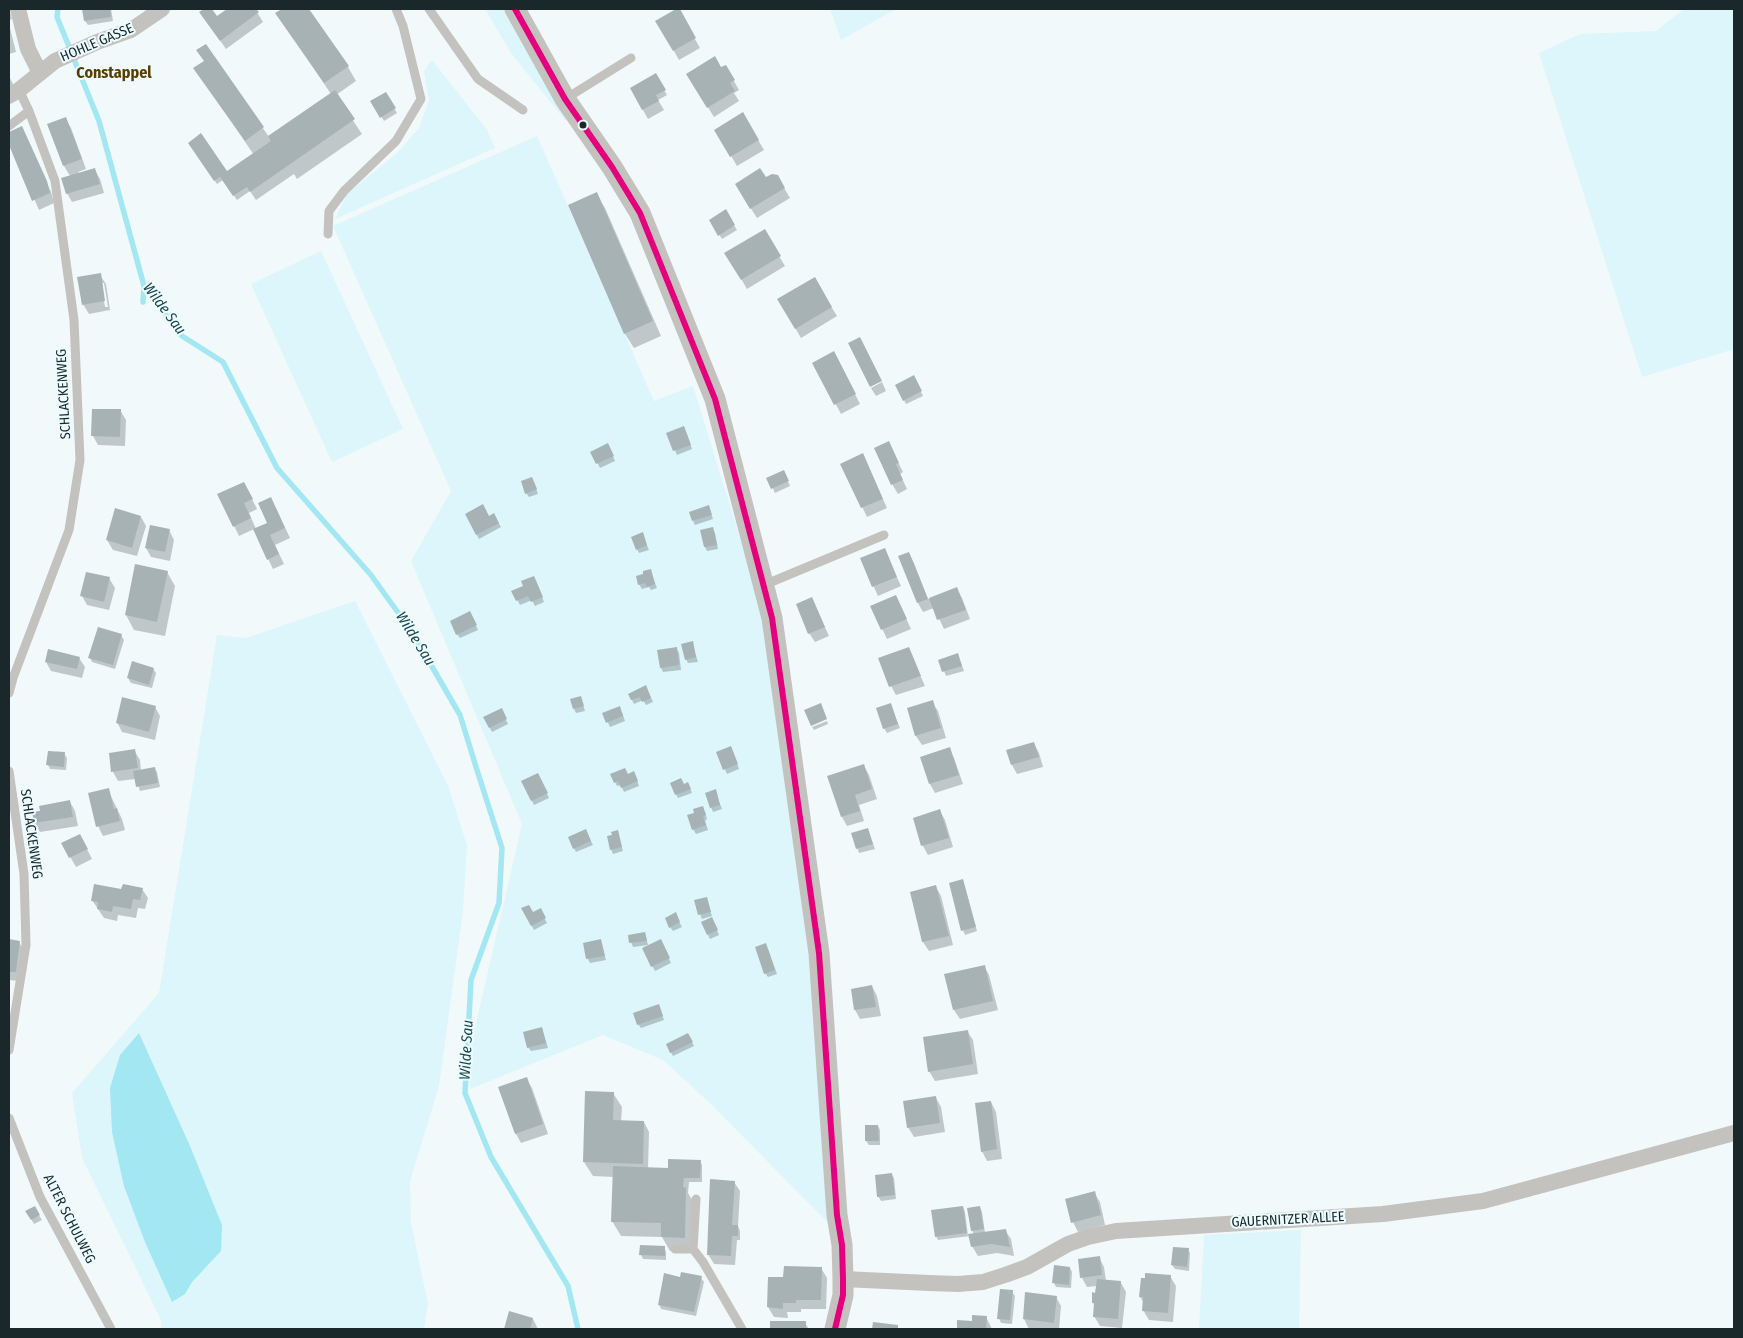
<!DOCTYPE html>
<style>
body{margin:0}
#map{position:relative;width:1743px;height:1338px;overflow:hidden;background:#f1f9fb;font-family:"Fira Sans Condensed",sans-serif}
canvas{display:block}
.frame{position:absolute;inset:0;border:10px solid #1a282b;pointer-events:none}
</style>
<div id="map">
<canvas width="1743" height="1338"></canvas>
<div class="frame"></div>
</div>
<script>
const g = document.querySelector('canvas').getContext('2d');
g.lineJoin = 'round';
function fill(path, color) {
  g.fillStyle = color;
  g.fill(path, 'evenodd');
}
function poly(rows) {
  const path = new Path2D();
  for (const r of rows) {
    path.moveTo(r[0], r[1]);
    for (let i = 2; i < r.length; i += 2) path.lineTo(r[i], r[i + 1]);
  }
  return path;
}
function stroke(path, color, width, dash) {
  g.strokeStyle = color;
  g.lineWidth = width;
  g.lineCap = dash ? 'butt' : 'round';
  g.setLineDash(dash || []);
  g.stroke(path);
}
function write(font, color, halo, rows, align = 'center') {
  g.font = font + ' "Fira Sans Condensed",sans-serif';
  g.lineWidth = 4;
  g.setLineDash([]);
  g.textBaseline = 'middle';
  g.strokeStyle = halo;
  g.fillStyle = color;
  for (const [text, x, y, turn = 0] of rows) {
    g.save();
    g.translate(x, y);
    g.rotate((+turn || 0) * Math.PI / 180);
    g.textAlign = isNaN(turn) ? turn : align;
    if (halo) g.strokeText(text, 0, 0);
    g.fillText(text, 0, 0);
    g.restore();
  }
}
const green = poly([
 [485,9,505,9,568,119,565,120,511,53],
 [830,9,896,9,841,40],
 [1684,9,1734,9,1734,349,1642,377,1539,53,1580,34,1656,31],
 [432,60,487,130,495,148,335,219,346,195,398,152,419,128,429,100,424,71],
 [537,136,654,401,693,386,763,612,816,989,828,1223,713,1106,663,1060,603,1035,470,1089,468,1058,522,824,411,561,451,491,333,226],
 [321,251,403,429,332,462,251,284],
 [355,601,448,786,467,845,463,911,439,1086,410,1181,411,1223,428,1304,424,1329,161,1329,161,1320,82,1158,72,1093,159,993,217,635,246,638],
 [1301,1230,1299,1329,1199,1329,1204,1235]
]);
const water = poly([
 [139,1033,190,1146,222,1225,221,1251,192,1282,185,1294,172,1302,145,1242,124,1186,112,1132,110,1088,120,1055]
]);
const shadow = poly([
 [9,9,12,19,9,20],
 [84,9,111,9,113,21,88,25,85,21],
 [207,9,210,9,217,18,229,9,255,9,263,22,226,49,201,13],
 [284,9,307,9,348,67,356,81,336,95,362,134,297,179,294,174,256,200,250,191,237,200,223,180,217,184,192,147,227,173,254,155,195,68,205,62,206,45,269,137,331,94,277,14],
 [678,9,700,48,679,60,657,21],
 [9,24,16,52,9,54],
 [726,67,739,90,734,93,739,101,714,117,688,75],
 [655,75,667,95,658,100,664,110,648,119,631,89],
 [9,76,14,86,9,88],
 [385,93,397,113,384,121,372,102],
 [743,114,764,150,737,166,716,130],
 [65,118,71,128,86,169,78,172,79,174,94,169,100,179,104,193,72,202,67,193,70,176,64,166,49,124],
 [22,128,51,192,54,203,39,210,9,141,9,133],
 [777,176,790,198,757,218,736,185],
 [596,194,605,208,661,336,634,348,625,334,569,205],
 [725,211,737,230,722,239,710,220],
 [764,231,785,266,747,289,726,253],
 [100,275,106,284,110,310,89,314,83,304],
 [101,283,104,283,108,307,105,307],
 [814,279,837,316,801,338,779,300],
 [839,362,860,404,841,414,814,363],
 [914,377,923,396,906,404,897,386],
 [882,382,886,391,876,396,871,388],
 [120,410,126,420,125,446,98,445,93,436],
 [686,432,692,449,677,455,668,433],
 [610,449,615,461,600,468,592,452],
 [893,452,903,472,900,474,907,489,898,494,892,484],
 [842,464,867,464,887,508,867,517],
 [785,475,790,486,775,493,768,478],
 [534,482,538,494,529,497,526,493],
 [249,493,257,509,249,513,256,529,269,523,276,508,290,538,275,545,284,564,273,569,254,529,239,536,219,495],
 [710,511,713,519,695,525,693,521],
 [466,514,489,517,494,515,501,527,479,539],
 [141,517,146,526,137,556,113,550,107,540],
 [713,529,715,533,718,549,707,551,705,547],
 [169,530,174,540,170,561,151,557,146,548],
 [644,538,649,550,639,553,637,549],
 [884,550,901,586,878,596,861,559],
 [909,553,914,563,928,599,957,589,962,598,970,619,944,629,934,608,923,612,918,603,900,557],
 [136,566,167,572,175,586,165,636,134,630,126,615],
 [650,570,657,588,651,590,649,587,642,589,639,584],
 [109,578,115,588,109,610,87,605,82,596],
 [536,581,544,602,535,606,532,600,520,605,513,592],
 [896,597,911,629,887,639,872,607],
 [812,599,829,636,815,642,809,633],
 [472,617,478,630,460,638,457,634],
 [121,635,124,640,115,669,92,662,90,658],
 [692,643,698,662,688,663,686,659],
 [676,648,679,653,681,670,663,672,661,668],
 [908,648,925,686,896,695,891,686],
 [958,655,964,671,946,676,940,660],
 [79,658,85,667,82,678,51,671,46,662],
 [153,669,156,673,152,688,131,683,128,678],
 [648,691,653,702,646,705,643,700,634,704,629,694],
 [581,698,585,711,576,713,574,709],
 [932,702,938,711,946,738,922,745,916,736,908,709],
 [890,704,900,728,887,733,884,728],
 [155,707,160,716,155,740,122,732,117,722],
 [622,712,625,721,610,727,604,714],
 [503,714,508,724,492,732,485,718],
 [827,721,828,724,814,730,812,727],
 [1034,744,1039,753,1043,767,1017,774,1012,765],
 [949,749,954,758,963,784,935,793,930,784,921,758],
 [134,750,140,760,141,771,154,768,157,772,160,787,140,791,136,779,118,781,113,772],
 [733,752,739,769,727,774,718,753],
 [64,754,67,758,66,770,50,769,48,765],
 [864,766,869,775,877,799,859,805,864,821,847,826,842,817],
 [628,775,636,777,639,786,624,792,621,785,617,786,615,782],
 [540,779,549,798,534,805,523,782],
 [683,784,690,788,692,793,678,798,676,794],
 [108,790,122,819,125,830,103,836,98,826],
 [715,791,722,809,713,812,711,807],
 [70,802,75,811,78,826,40,832,35,823,33,813],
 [940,811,945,820,953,847,928,855,923,846,915,819],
 [705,812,707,819,705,821,708,830,696,834,693,829,695,814],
 [868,830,875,849,859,853,853,834],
 [617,832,623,851,613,854,611,849,613,836],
 [588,835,593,845,576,852,574,848],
 [63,844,85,845,92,859,76,867],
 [963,881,977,931,965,935,963,930],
 [936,887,941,896,953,945,929,951,923,942,911,893],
 [142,889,148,898,145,909,138,908,136,918,118,915,117,921,104,918,92,900,122,890],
 [706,898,712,916,702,919,695,901],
 [523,909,532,914,540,910,547,923,534,930],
 [675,914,682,927,673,931,670,927],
 [714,923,719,935,710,939,708,935],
 [645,933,648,945,633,947,629,936],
 [600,940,606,960,590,963,588,959,585,944],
 [9,941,19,942,24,951,20,981,9,980],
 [662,944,671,963,655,971,643,948],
 [768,949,777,974,768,977,765,973],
 [984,966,989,975,998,1010,960,1019,954,1010,946,975],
 [872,986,877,996,881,1016,860,1019,855,1010],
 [659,1006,664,1020,641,1028,638,1024],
 [542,1028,548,1048,531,1051,528,1047],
 [967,1031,973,1040,978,1074,935,1081,929,1071],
 [688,1035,694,1046,673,1056,667,1045],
 [526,1079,532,1088,548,1134,521,1143,516,1134,500,1088],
 [613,1093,622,1107,621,1122,644,1122,649,1132,648,1168,669,1169,700,1161,702,1165,702,1182,689,1182,688,1193,694,1203,692,1252,670,1251,662,1237,621,1236,612,1221,614,1177,593,1176,584,1162],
 [936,1098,941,1107,945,1132,914,1137,908,1127],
 [991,1102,996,1112,1002,1159,987,1161,982,1151],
 [878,1126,880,1130,880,1145,869,1145,866,1141],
 [891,1174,894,1178,896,1199,881,1201,878,1196],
 [734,1182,740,1191,738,1226,740,1231,740,1240,737,1240,735,1265,714,1264,708,1254],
 [1094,1193,1100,1202,1105,1225,1078,1232,1073,1222],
 [963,1207,965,1212,968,1236,974,1235,972,1230,980,1207,982,1212,985,1233,1005,1230,1011,1239,1014,1256,997,1253,978,1256,972,1246,970,1236,938,1240,936,1236],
 [34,1208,42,1220,34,1224,27,1212],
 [664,1247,666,1252,666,1260,643,1259,641,1255],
 [1188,1249,1190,1253,1189,1271,1175,1269,1172,1265],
 [1099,1257,1104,1267,1106,1281,1121,1283,1126,1292,1122,1328,1100,1326,1094,1316,1095,1307,1093,1303,1096,1294,1097,1286,1087,1287,1082,1278],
 [821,1268,827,1278,826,1309,801,1309,801,1312,787,1312,788,1318,774,1317,768,1307,784,1279],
 [1070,1268,1072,1272,1071,1288,1056,1287,1054,1283],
 [1170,1276,1176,1286,1173,1322,1149,1320,1143,1310,1144,1303,1140,1297],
 [701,1278,704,1282,696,1316,661,1309,659,1304,681,1279],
 [1012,1292,1015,1296,1012,1324,1001,1323,999,1318],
 [1027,1294,1056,1297,1061,1306,1059,1329,1029,1329,1024,1319],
 [510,1313,533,1319,538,1329,505,1329],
 [986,1317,992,1329,958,1329,959,1321,973,1322],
 [771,1322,805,1323,809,1329,771,1329]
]);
const stream = poly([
 [58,9,57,17,99,121,144,286,182,336,223,362,277,468,371,575,412,632,460,715,477,770,502,848,499,903,471,980,465,1093,491,1157,568,1286,578,1329],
 [143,302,144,286]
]);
const building = poly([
 [82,9,110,9,111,17,84,21],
 [204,9,212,9,217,16,227,9,256,9,259,12,220,41,199,12],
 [282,9,309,9,349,66,324,83,275,13],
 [676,9,680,9,696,38,673,51,655,21],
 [206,44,264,127,245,141,193,68,204,61,196,50],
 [715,56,721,67,726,65,735,80,730,83,735,91,707,108,686,74],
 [656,73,666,90,656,95,659,101,642,110,630,88],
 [335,90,355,119,250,192,247,187,233,196,220,177,214,181,188,143,201,133,227,171,271,141,268,136],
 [386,92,396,108,380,118,370,101],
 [743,112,759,140,730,157,714,130],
 [66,117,82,159,63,166,47,124],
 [22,126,47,181,50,193,32,201,9,145,9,132],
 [95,168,100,184,66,194,61,178],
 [760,168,766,177,772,174,778,175,785,188,750,209,735,184],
 [597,192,653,321,624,334,568,205],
 [726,209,735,225,718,236,709,220],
 [765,229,781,256,741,280,724,253],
 [101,273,105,301,82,305,77,277],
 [815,277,832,307,795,329,777,299],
 [860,337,882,381,870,387,848,343],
 [834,351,856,394,834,405,812,363],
 [914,375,922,391,903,401,895,385],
 [92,409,121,409,120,437,91,436],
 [684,426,691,445,673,451,666,433],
 [889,441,899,463,896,464,903,480,891,485,874,448],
 [608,443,614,456,596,464,590,452],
 [863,453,883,499,861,508,840,464],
 [784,470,789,481,771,489,766,478],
 [532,477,537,489,525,494,521,481],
 [244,482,253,499,244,503,251,518,233,527,217,494],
 [271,497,285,528,270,535,279,554,267,560,253,529,267,523,258,503],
 [483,504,489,516,494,513,499,523,476,535,465,514],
 [709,505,712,515,692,521,689,512],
 [115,508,141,516,132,548,106,540],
 [150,525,170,529,165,552,145,548],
 [713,527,717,545,704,547,700,530],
 [643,532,647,545,636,550,631,537],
 [885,548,897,577,872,587,860,558],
 [909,552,928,599,917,603,898,556],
 [135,564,168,571,157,622,125,615],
 [651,569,655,584,647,587,645,583,638,585,636,576,643,574,643,571],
 [86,572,110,577,104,602,80,596],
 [534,576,543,597,531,602,528,596,516,601,511,591,523,586,521,581],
 [957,587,966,610,937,620,929,598],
 [896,595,907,619,881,630,870,606],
 [812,597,825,627,808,634,796,604],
 [470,611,477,625,456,635,450,621],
 [98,627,122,634,113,665,88,658],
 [693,641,696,657,685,660,681,644],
 [677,647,679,665,660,668,657,650],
 [909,647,921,676,889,687,878,658],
 [48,649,80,657,77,669,45,662],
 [958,653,962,666,942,672,938,660],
 [132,661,154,668,149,685,127,678],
 [646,685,651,698,642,702,640,697,631,700,628,694],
 [581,696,584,706,573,709,570,699],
 [122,697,156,706,149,732,116,723],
 [933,700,941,728,915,736,907,708],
 [821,703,827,719,811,726,804,710],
 [891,703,898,724,883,729,876,708],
 [620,706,623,716,606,723,602,713],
 [502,708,507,719,489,728,483,717],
 [1034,742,1039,757,1011,765,1006,750],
 [731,746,738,764,723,770,716,752],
 [950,747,959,775,929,784,920,757],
 [135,749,138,768,111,772,109,753],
 [48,751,65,752,64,767,46,765],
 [864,764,872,789,855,795,860,811,841,817,827,776],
 [155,767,158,783,136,787,133,771],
 [625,768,628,774,634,771,638,781,621,788,618,781,614,783,610,774],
 [538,773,548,793,531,801,521,781],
 [681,778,684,784,688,782,691,789,675,795,670,783],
 [109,788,114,809,117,808,120,821,96,827,88,793],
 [716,789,720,805,710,808,705,793],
 [70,800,73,817,34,823,32,812,40,811,39,806],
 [703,806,706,815,703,816,706,825,692,830,687,815,694,813,693,809],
 [940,809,949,838,921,846,913,818],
 [868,828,873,844,856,849,851,833],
 [586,829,591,841,573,849,568,837],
 [618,830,622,847,610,850,607,836,612,835,611,832],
 [80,834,88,849,69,858,61,843],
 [963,879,976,927,961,931,949,883],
 [94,884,121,889,123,884,143,888,140,900,133,899,131,909,113,906,112,912,97,909,98,902,91,901],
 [936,885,949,936,922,942,910,892],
 [707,897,711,912,698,915,694,900],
 [529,905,533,912,541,908,546,918,531,926,521,908],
 [676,912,680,922,669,928,665,918],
 [712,917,718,930,707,935,701,922],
 [645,932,647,941,629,943,628,935],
 [9,939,20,941,16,972,9,972],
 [601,939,605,956,586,959,583,943],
 [661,939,670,958,651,967,642,948],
 [766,943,775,970,764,974,755,947],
 [985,965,993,1001,953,1010,944,974],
 [872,985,876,1007,854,1010,851,989],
 [659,1004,663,1016,637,1025,633,1013],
 [542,1027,546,1043,527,1048,523,1032],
 [968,1030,973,1064,928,1072,923,1037],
 [688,1033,693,1042,670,1053,666,1044],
 [527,1077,543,1124,515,1134,498,1087],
 [585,1091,614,1092,613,1120,644,1121,643,1164,583,1162],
 [936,1096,940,1123,907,1128,903,1101],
 [991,1101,997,1149,981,1152,975,1103],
 [865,1125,878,1125,879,1141,865,1141],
 [668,1159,701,1160,700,1178,684,1178,683,1187,686,1188,685,1238,661,1237,661,1223,611,1222,613,1166,668,1168],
 [892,1173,895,1195,877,1197,875,1175],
 [710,1179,735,1181,732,1225,738,1225,738,1236,732,1236,731,1256,707,1255],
 [1095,1191,1101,1215,1071,1223,1065,1199],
 [35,1206,40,1215,31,1220,25,1211],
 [963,1206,967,1233,935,1237,931,1210],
 [980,1206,984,1229,971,1231,967,1208],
 [1006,1229,1010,1247,991,1244,971,1247,968,1234],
 [640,1245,665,1246,665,1256,639,1255],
 [1173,1247,1189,1248,1187,1267,1171,1265],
 [1100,1256,1102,1275,1080,1278,1078,1259],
 [1054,1265,1070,1267,1069,1285,1052,1283],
 [784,1266,822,1267,821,1300,796,1300,796,1303,783,1303,783,1309,767,1307,768,1277,783,1277],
 [681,1272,702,1276,694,1312,658,1305,664,1273,680,1277],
 [1145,1273,1171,1275,1168,1313,1142,1311,1143,1297,1139,1297,1141,1278,1145,1278],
 [1097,1279,1121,1281,1118,1319,1093,1317,1094,1303,1092,1303,1092,1292,1095,1293],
 [1000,1289,1013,1290,1010,1320,997,1319],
 [1025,1292,1057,1296,1054,1323,1023,1319],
 [509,1311,533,1318,530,1329,504,1329],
 [972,1315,987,1316,986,1329,957,1329,957,1320,972,1321],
 [770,1321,806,1321,806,1329,770,1329],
 [873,1322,898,1325,898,1329,872,1329]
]);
const service = poly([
 [429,9,478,79,523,110],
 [565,99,631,58],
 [9,126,29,111],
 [328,234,329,211,344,191,396,141,421,99,403,26,396,9],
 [764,585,884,535],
 [9,693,13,678,69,530,80,460,74,320,55,181,29,111,19,90],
 [9,771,24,874,26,945,9,1050],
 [9,1118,40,1197,111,1329],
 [675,1249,693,1249,703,1262,742,1329],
 [693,1249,696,1199]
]);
const minor = poly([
 [18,9,28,49,40,73],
 [9,96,19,90,55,61,97,42,131,30,162,9],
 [843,1279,929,1283,958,1284,983,1282,1005,1275,1027,1267,1068,1244,1088,1237,1116,1231,1383,1214,1483,1201,1734,1133]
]);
const tertiary = poly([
 [515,9,565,99,612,167,640,213,715,399,772,618,819,953,837,1215,842,1245,843,1279,843,1295,835,1329]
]);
const bus1 = poly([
 [515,9,565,99,612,167,640,213,715,399,772,618,819,953,837,1215,842,1245,843,1279,843,1295,835,1329]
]);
const markers = [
 [583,125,4.5,"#1a282b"]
];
const streetNames = [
 ["HOHLE GASSE",97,43,-23],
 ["SCHLACKENWEG",64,394,-93],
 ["SCHLACKENWEG",31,834,82],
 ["ALTER SCHULWEG",69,1219,63],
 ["GAUERNITZER ALLEE",1288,1220,-3]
];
const waterNames = [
 ["Wilde Sau",164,309,53],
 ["Wilde Sau",415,639,58],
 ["Wilde Sau",467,1050,-87]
];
const quarterNames = [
 ["Constappel",114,74]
];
fill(green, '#dcf6fc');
fill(water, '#a3e7f3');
fill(shadow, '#0003');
stroke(stream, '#a3e7f3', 5.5);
fill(building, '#a7b2b4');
stroke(service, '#c3c2bf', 9);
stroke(minor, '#c3c2bf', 16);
stroke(tertiary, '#c3c2bf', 21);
stroke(bus1, '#e5007d', 6);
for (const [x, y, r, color] of markers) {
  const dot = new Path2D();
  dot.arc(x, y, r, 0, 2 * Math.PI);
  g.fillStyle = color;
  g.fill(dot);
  stroke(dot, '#edfcff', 2);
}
write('14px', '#1a282b', '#edfcff', streetNames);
write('italic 15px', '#19454c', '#edfcff', waterNames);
write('bold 16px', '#5a3e00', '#edfcff', quarterNames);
</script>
